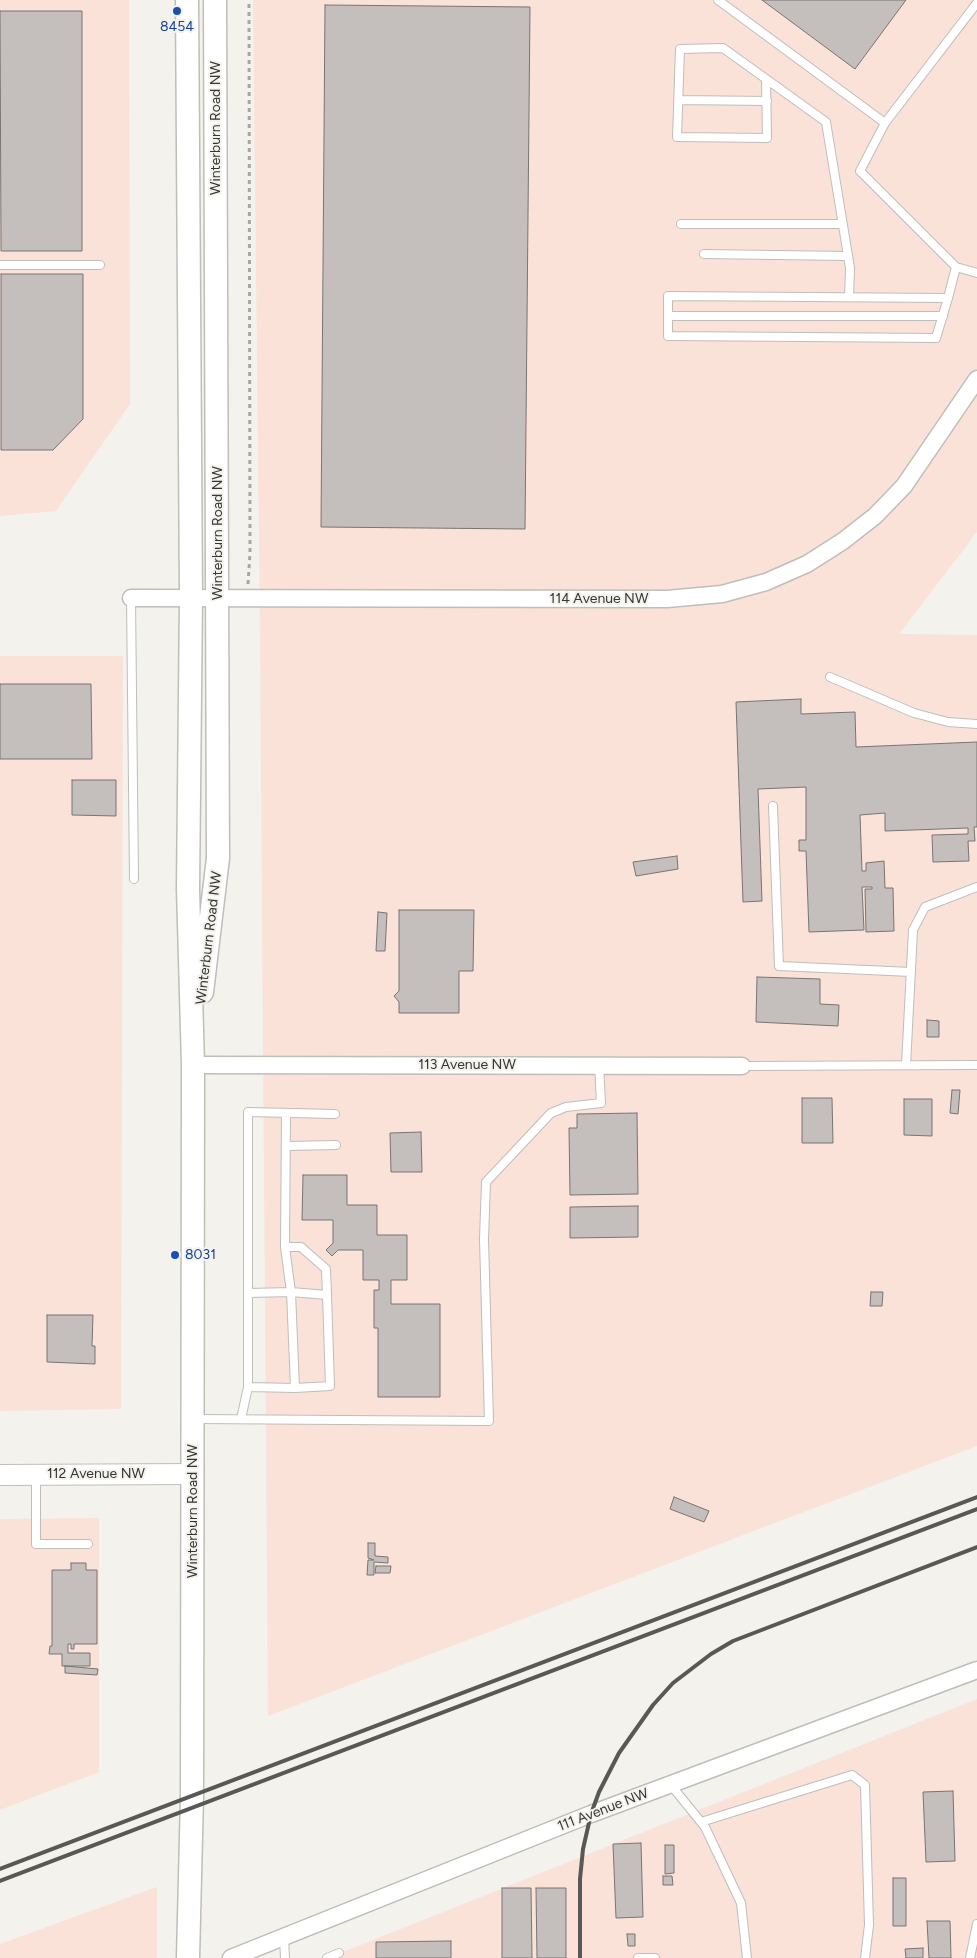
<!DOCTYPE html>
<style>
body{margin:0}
canvas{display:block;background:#f3f2ec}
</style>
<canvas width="977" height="1958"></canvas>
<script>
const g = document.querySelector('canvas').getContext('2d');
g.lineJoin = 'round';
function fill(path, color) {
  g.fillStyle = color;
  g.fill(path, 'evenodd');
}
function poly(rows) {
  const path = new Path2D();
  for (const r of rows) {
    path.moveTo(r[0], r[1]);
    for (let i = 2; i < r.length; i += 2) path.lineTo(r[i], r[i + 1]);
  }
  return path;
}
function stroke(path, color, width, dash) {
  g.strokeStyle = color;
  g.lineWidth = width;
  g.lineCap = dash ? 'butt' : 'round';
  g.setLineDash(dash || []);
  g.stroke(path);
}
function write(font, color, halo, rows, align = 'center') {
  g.font = font + ' Figtree,sans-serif';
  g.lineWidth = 4;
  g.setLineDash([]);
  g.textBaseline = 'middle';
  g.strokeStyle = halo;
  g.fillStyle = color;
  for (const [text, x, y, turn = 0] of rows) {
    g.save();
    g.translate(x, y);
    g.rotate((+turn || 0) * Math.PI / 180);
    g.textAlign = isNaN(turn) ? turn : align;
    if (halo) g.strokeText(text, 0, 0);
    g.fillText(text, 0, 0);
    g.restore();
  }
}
const industrial = poly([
 [0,0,129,0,130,404,56,511,0,516],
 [253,0,977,0,977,532,899,634,977,635,977,1446,268,1716,260,633],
 [0,656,123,656,121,1409,0,1411],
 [99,1518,99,1772,0,1810,0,1519],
 [977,1699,977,1958,328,1958],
 [157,1887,157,1958,0,1958,0,1944]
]);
const building = poly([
 [762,0,906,0,855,69,762,0],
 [325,5,530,7,525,529,321,527,325,5],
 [0,11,82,11,82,251,1,251,0,11],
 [1,274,83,274,83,419,53,450,1,450,1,274],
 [0,684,91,684,92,759,0,759,0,684],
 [801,699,801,714,855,712,856,747,977,742,977,827,974,827,975,841,968,841,969,861,933,862,932,835,968,834,968,828,885,831,885,813,860,815,862,871,866,871,866,863,884,861,885,888,893,888,894,931,866,932,865,889,872,889,872,887,862,887,864,930,809,932,806,851,799,851,799,840,806,840,806,787,758,789,762,901,743,902,736,702,801,699],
 [72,780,116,780,116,816,72,815,72,780],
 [677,856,678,869,636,876,633,862,677,856],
 [399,910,474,910,473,971,459,971,459,1013,399,1013,399,1002,394,996,399,991,399,910],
 [378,912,387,913,385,951,376,951,378,912],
 [757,977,820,979,820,1004,839,1005,838,1026,756,1022,757,977],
 [927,1020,939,1021,939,1037,927,1037,927,1020],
 [952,1090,960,1090,958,1114,950,1113,952,1090],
 [802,1098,832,1098,833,1143,802,1143,802,1098],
 [904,1099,932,1099,932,1136,904,1135,904,1099],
 [637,1113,638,1194,570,1195,569,1128,577,1128,577,1114,637,1113],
 [421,1132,422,1172,391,1172,390,1133,421,1132],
 [303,1175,347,1175,347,1205,377,1205,377,1235,407,1235,407,1280,391,1280,391,1304,440,1304,440,1397,378,1397,378,1328,374,1328,374,1290,379,1290,379,1280,363,1280,363,1250,338,1250,332,1256,326,1250,333,1243,333,1220,302,1220,303,1175],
 [638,1206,638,1237,570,1238,570,1207,638,1206],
 [871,1292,883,1292,882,1306,870,1306,871,1292],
 [47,1315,93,1315,92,1346,95,1346,95,1364,47,1362,47,1315],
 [674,1497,709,1511,704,1522,670,1509,674,1497],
 [368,1543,375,1543,375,1556,388,1557,388,1563,374,1562,374,1575,367,1575,368,1560,374,1560,368,1558,368,1543],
 [71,1563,86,1563,86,1570,97,1570,97,1644,74,1644,74,1649,71,1649,71,1644,68,1644,68,1653,90,1653,90,1666,62,1666,62,1654,49,1654,50,1646,52,1646,52,1570,71,1570,71,1563],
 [376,1566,391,1566,390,1573,375,1573,376,1566],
 [65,1666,98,1669,97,1675,65,1673,65,1666],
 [953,1791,955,1861,926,1862,923,1792,953,1791],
 [641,1843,643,1917,616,1918,613,1844,641,1843],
 [665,1845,674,1845,674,1873,665,1874,665,1845],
 [663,1876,672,1876,673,1885,663,1885,663,1876],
 [893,1878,906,1878,906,1926,893,1926,893,1878],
 [502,1888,531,1888,532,1958,502,1958,502,1888],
 [536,1888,566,1888,566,1958,537,1958,536,1888],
 [927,1921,950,1921,951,1958,929,1958,927,1921],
 [627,1934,635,1934,635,1946,628,1946,627,1934],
 [451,1941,451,1958,376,1958,376,1942,451,1941],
 [923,1948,923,1958,906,1958,905,1949,923,1948]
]);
const path = poly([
 [248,584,250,553,249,0]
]);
const service = poly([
 [718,0,885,123,977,3],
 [766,80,767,138,677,137,680,49,723,48,826,122,850,268,849,297],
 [679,100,767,101],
 [885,123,860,171,956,267,977,273],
 [681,224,842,224],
 [704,254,848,256],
 [0,265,100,265],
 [948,298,668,296,668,336,936,338,948,298,956,267],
 [668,316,943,316],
 [131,598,134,879],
 [830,677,914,713,948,722,977,724],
 [773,806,779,966,911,972],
 [906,1065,913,930,925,907,977,887],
 [742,1066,977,1065],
 [286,1146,336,1145],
 [249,1293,291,1292,327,1295,326,1269,301,1247,285,1247],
 [248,1387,295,1388,291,1292,285,1247,286,1113],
 [295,1388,330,1386,327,1295],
 [195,1419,489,1421,484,1239,486,1182,551,1113,566,1107,601,1103,599,1065],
 [241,1419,248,1387,248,1112,335,1114],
 [36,1477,36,1544,88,1544],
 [670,1784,705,1827,741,1903,747,1958],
 [701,1822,852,1775,865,1785,869,1925,865,1958],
 [284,1938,285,1958],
 [327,1958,339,1953],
 [638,1958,655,1958],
 [970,1958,977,1924]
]);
const minor = poly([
 [131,598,667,599,722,594,766,582,807,564,843,541,875,516,904,486,977,379],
 [193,1065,742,1066],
 [231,1958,591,1814,977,1670]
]);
const tertiary = poly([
 [0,1475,193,1474]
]);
const secondary = poly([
 [187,0,191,597,188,889,193,1065,192,1796,188,1958],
 [202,992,218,858,215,0]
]);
const rail = poly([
 [0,1869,977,1497],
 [0,1881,977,1509],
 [580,1958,580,1879,583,1849,591,1814,599,1792,619,1753,653,1705,673,1683,711,1654,733,1641,977,1547]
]);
const markers = [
 [177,11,5,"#1a4fb4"],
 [175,1255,5,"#1a4fb4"]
];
const transitNames = [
 ["8454",177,27],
 ["8031",185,1255,"left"]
];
const streetNames = [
 ["Winterburn Road NW",216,128,-90],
 ["Winterburn Road NW",218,533,-90],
 ["114 Avenue NW",599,599],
 ["Winterburn Road NW",209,938,-83],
 ["113 Avenue NW",467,1065],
 ["112 Avenue NW",96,1474],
 ["Winterburn Road NW",193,1511,-90],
 ["111 Avenue NW",603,1810,-21]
];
fill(industrial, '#fae2d8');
fill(building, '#c4bfbc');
stroke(building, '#797572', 1);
stroke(service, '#bfbeb9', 10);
stroke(minor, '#bfbeb9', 19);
stroke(tertiary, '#bfbeb9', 22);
stroke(secondary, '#bfbeb9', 25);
stroke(path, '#a8a7a3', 3, [4, 4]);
stroke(service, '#fff', 8);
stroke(minor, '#fff', 16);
stroke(tertiary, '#fff', 20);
stroke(secondary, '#fff', 22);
stroke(rail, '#585855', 4);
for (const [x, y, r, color] of markers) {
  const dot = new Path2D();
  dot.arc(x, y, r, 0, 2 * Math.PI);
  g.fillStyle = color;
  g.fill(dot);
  stroke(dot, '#f3f2ec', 2);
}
write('14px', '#164399', '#f3f2ec', transitNames);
write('14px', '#353533', '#f3f2ec', streetNames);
</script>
